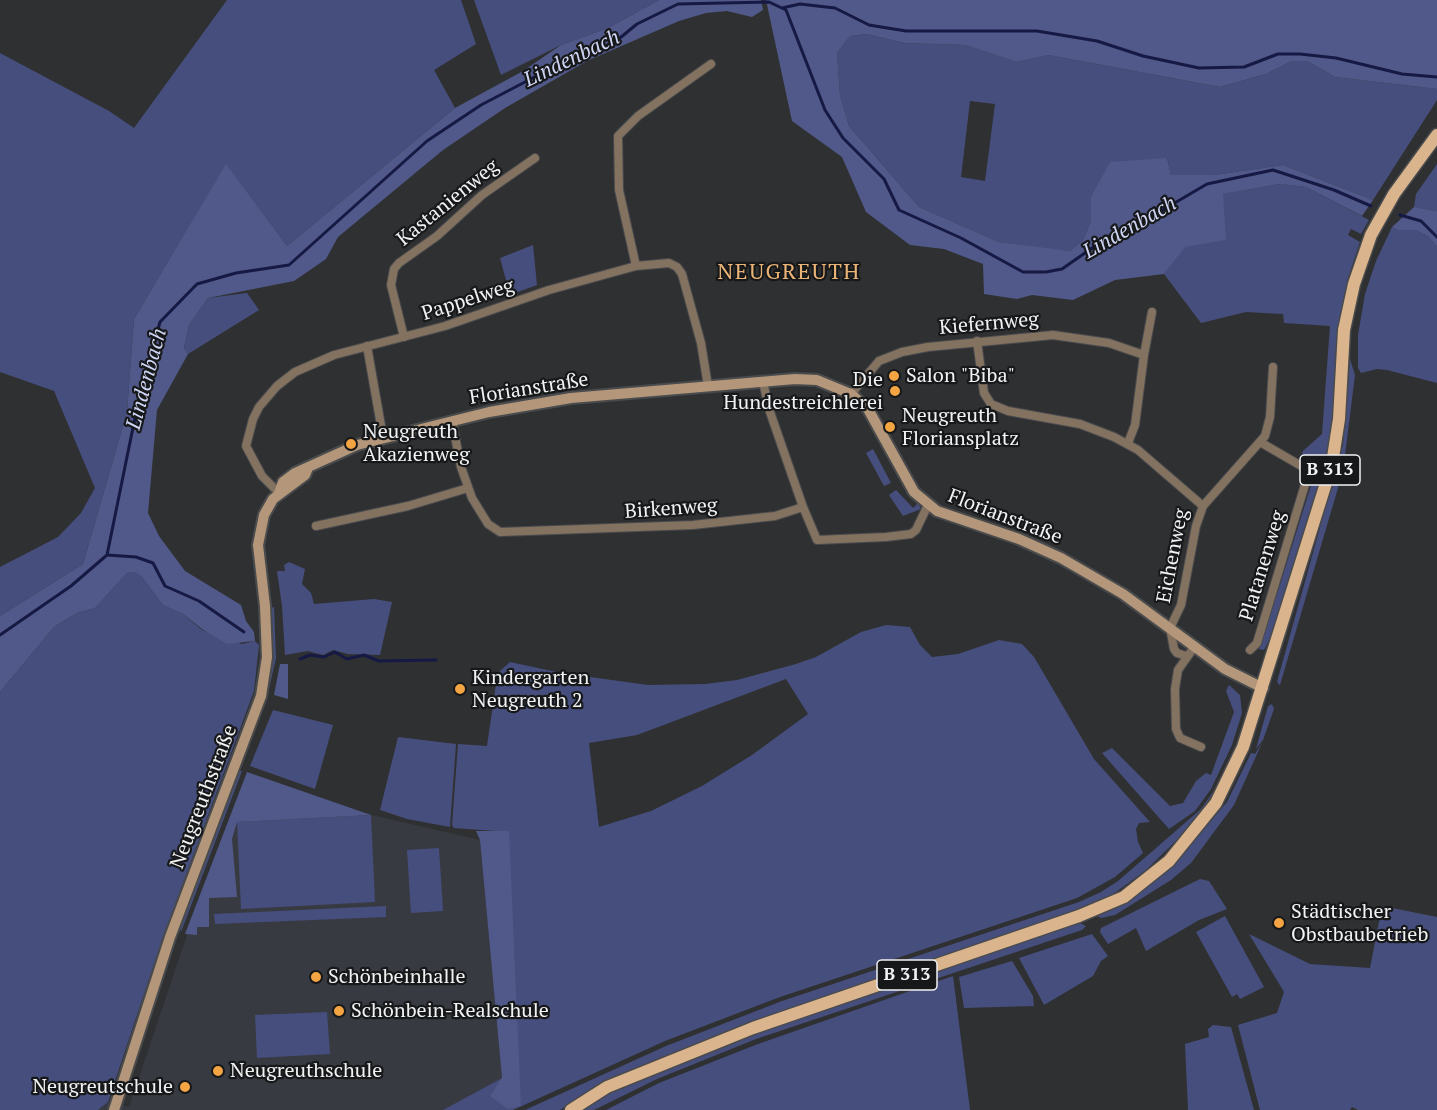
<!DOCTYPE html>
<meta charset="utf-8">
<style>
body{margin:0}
canvas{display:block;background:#2f3032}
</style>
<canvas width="1437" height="1110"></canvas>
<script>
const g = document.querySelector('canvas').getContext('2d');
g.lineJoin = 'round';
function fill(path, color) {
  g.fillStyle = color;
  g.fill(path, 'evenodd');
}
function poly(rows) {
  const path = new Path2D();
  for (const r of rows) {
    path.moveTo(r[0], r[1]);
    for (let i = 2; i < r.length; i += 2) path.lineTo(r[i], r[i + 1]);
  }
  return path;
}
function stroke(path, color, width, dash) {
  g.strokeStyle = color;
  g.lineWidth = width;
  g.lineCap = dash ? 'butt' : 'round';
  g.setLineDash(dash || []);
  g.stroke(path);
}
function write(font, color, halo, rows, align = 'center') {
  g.font = font + ' "PT Serif",serif';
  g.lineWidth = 4.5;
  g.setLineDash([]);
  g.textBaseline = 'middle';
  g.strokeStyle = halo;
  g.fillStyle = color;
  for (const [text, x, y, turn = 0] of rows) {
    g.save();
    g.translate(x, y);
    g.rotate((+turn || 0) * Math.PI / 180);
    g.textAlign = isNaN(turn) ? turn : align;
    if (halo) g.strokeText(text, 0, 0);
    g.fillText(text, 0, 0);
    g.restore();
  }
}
const built = poly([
 [232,813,371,815,480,840,502,1078,443,1110,98,1110,108,1102,129,1107,184,944]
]);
const green = poly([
 [227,0,461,0,476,44,434,70,455,108,287,246,226,165,134,319,127,412,83,564,0,616,0,567,58,537,81,513,95,488,54,391,0,372,0,53,109,111,134,128],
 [474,0,659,0,608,28,561,45,501,75],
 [867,34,904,43,965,45,1017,62,1048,55,1220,87,1266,74,1292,61,1307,61,1335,77,1437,89,1437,100,1373,200,1283,165,1214,175,1171,175,1167,158,1091,197,1091,221,1083,240,1070,251,1052,250,999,242,919,207,849,126,840,95,837,53,850,36],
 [970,101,995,104,985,181,961,177],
 [1437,164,1437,211,1414,207,1416,194],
 [1280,184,1306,187,1369,220,1361,234,1351,229,1348,235,1360,242,1348,278,1338,326,1332,431,1328,453,1271,636,1264,650,1259,649,1259,644,1267,626,1314,476,1312,469,1300,459,1303,451,1322,434,1330,326,1284,323,1283,314,1246,312,1201,323,1164,274,1222,194],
 [1392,227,1398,230,1415,230,1428,236,1437,247,1437,383,1387,370,1377,369,1361,373,1358,368,1358,335,1365,294,1376,261],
 [533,245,537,285,510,295,500,258],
 [247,293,259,310,188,354,184,348,189,325,208,298],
 [1350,359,1355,375,1343,471,1280,685,1277,682,1343,445],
 [873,449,891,483,884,486,866,453],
 [896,490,913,508,918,503,921,509,903,516,889,495],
 [289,562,305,569,302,584,311,593,314,604,374,599,392,602,380,655,348,654,333,650,323,655,308,651,285,655,282,606,277,571,285,571,284,565],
 [128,572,134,572,142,577,163,605,183,614,202,630,242,644,255,641,259,645,254,691,163,937,108,1102,98,1110,0,1110,0,692,54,627,77,613,95,608],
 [274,607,276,658,268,693,273,657,271,608],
 [886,625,910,627,920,645,932,657,958,654,999,640,1022,644,1034,657,1094,759,1150,822,1139,823,1136,829,1138,842,1143,853,1115,877,1077,898,780,997,665,1041,513,1110,443,1110,502,1078,508,1109,509,832,454,828,452,825,458,744,487,746,496,684,500,671,510,662,561,673,648,685,706,684,737,680,796,664,816,657,861,632],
 [786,679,808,714,752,755,702,786,651,811,599,827,589,743,637,735],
 [1229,685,1240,695,1242,713,1232,745,1211,789,1195,811,1169,829,1102,753,1112,748,1170,806,1183,803,1196,781,1206,773,1211,775,1234,712,1226,691],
 [1272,704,1274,709,1263,740,1256,749,1268,706],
 [273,710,333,725,315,789,250,766],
 [398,737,456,744,450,827,407,819,380,810],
 [1262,743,1234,805,1191,863,1171,880,1115,915,1101,918,1097,916,1128,899,1164,873,1182,855,1227,802,1251,753,1255,754],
 [1235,747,1219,785,1190,827,1145,871,1102,902,1026,930,750,1022,604,1082,560,1110,525,1110,666,1046,782,1001,1079,902,1101,892,1118,881,1201,809,1217,786],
 [239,771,242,771,181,932,180,927],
 [371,815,375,902,241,909,237,822],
 [439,848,443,911,411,913,407,850],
 [1200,879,1209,881,1227,909,1199,920,1146,951,1136,928,1108,944,1100,932,1101,928],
 [386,906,386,917,215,924,214,914],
 [1382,906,1437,917,1437,1110,1358,1110,1352,1107,1350,1110,1260,1110,1238,1025,1277,1013,1284,992,1249,934,1310,964,1370,968],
 [1225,916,1264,987,1240,999,1237,994,1232,997,1196,932],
 [1080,923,1086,926,1082,930,756,1039,657,1079,594,1110,581,1110,615,1090,754,1033],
 [1092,934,1108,956,1101,961,1093,976,1044,1005,1019,958],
 [1012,961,1033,996,1034,1006,964,1008,959,977],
 [953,976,970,1110,606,1110,659,1083,758,1044],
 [327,1012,330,1054,257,1058,255,1015],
 [1213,1025,1231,1027,1254,1110,1188,1110,1185,1044,1209,1037,1208,1029]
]);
const forest = poly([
 [659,0,761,0,763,10,752,17,727,11,706,13,679,21,587,61,505,108,443,150,338,237,326,259,294,281,208,298,189,325,184,348,188,354,157,410,148,513,159,536,185,571,241,605,246,621,254,632,255,641,227,644,202,629,183,614,163,605,142,577,134,572,128,572,95,608,77,613,54,627,0,692,0,616,83,564,127,412,134,319,226,164,287,246,455,108,523,71,561,45,608,28],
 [766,0,1437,0,1437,89,1335,77,1307,61,1292,61,1266,74,1220,87,1048,55,1017,62,965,45,904,43,867,34,850,36,837,53,840,95,849,126,919,207,999,242,1070,251,1083,240,1091,221,1091,197,1110,162,1167,158,1171,175,1214,175,1283,165,1373,200,1362,216,1306,187,1280,184,1223,194,1226,240,1185,247,1164,274,1115,280,1073,300,1032,295,1017,299,984,294,983,264,944,249,910,245,866,212,842,157,792,121],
 [1414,207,1437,211,1437,247,1428,236,1415,230,1398,230,1392,227],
 [280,664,288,664,288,699,274,695],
 [247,772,371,815,237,822,232,839,237,897,209,898,209,927,197,927,197,935,185,934],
 [476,831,509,831,521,1106,508,1109,490,1096,502,1078,480,840]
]);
const stream = poly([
 [782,8,800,4,835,8,869,25,906,31,1037,31,1097,41,1143,56,1199,68,1244,67,1278,54,1300,54,1336,58,1402,74,1437,77],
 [1400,215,1421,221,1437,237],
 [107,555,136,557,153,563,165,586,199,601,244,632],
 [0,635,71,586,107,555,138,403,160,322,197,284,236,273,289,265,427,141,481,105,546,71,615,42,637,24,678,4,769,2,786,10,825,110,843,138,884,179,899,210,961,238,1023,272,1046,272,1062,269,1115,232,1149,218,1207,184,1273,170,1334,190,1371,206],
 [300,659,310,655,324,657,335,652,347,659,364,655,379,661,436,660]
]);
const street = poly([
 [636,266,619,190,618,136,638,116,711,64],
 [404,337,391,285,394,269,399,263,437,236,482,195,535,158],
 [977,341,984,393,991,404,1008,411,1080,424,1114,437,1138,450,1203,506,1196,526,1181,605,1170,628,1174,649,1177,653,1186,656],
 [367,346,383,437],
 [763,382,770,412,803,507],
 [851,394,879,361,902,352,928,347,1053,335,1109,343,1144,355,1152,312],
 [452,421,461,467,472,498,488,524,500,532,693,525,775,516,803,507,817,540,886,537,911,534,916,530,928,505],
 [1128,443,1135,425,1144,355],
 [279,493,262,476,246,446,253,419,259,407,277,386,295,372,334,355,445,326,549,290,636,266,669,263,677,267,682,274,701,343,708,386],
 [1203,506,1265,436,1270,417,1273,367],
 [316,526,408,506,468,488],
 [1195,646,1178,670,1175,689,1176,729,1180,738,1201,747],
 [1250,650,1257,643,1307,478,1303,467,1260,442]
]);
const secondary = poly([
 [279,493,283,482,295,473,357,445,489,412,571,398,795,379,817,380,851,394,868,409,914,492,937,511,1019,539,1061,558,1123,594,1225,669,1263,688],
 [114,1110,170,937,261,696,267,657,265,606,258,545,264,515,273,499,305,475,308,468]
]);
const primary = poly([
 [571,1110,607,1087,753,1028,1079,916,1124,897,1169,861,1216,803,1243,747,1332,464,1339,419,1344,330,1354,284,1371,235,1394,194,1437,135]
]);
const markers = [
 [894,376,6,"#f3a443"],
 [895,391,6,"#f3a443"],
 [890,427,6,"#f3a443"],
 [351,444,6,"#f3a443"],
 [460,689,6,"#f3a443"],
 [1279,923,6,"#f3a443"],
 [316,977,6,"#f3a443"],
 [339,1011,6,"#f3a443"],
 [218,1071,6,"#f3a443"],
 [185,1087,6,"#f3a443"]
];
const shields = [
 [1330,470,60],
 [907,975,60]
];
const shieldNames = [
 ["B 313",1330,470],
 ["B 313",907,975]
];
const streetNames = [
 ["Kastanienweg",448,203,-39],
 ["Pappelweg",468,300,-18],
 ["Kiefernweg",989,324,-5],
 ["Florianstraße",529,389,-9],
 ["Birkenweg",671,509,-4],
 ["Florianstraße",1005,517,21],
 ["Eichenweg",1173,556,-79],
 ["Platanenweg",1263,566,-73],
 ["Neugreuthstraße",204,797,-69]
];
const poiNames = [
 ["Salon \"Biba\"",906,376],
 ["Die",883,380,"right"],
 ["Hundestreichlerei",883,403,"right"],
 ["Neugreuth",902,416],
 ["Floriansplatz",902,439],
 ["Neugreuth",363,432],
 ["Akazienweg",363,455],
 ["Kindergarten",472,678],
 ["Neugreuth 2",472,701],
 ["Städtischer",1291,912],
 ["Obstbaubetrieb",1291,935],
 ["Schönbeinhalle",328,977],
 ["Schönbein-Realschule",351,1011],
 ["Neugreuthschule",230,1071],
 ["Neugreutschule",173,1087,"right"]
];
const waterNames = [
 ["Lindenbach",572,59,-26],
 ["Lindenbach",1130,228,-30],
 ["Lindenbach",147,379,-75]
];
const quarterNames = [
 ["NEUGREUTH",789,273]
];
fill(built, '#383a42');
fill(green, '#464e7d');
fill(forest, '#505989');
stroke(stream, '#161944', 3);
stroke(street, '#4a4b4d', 10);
stroke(secondary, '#4a4b4d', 14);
stroke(primary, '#4a4b4d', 15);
stroke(street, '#847260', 8);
stroke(secondary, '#b4977a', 10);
stroke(primary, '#d9b48d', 12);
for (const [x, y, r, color] of markers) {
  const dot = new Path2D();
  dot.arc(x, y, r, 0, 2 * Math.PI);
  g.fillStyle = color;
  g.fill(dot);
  stroke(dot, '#171819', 2);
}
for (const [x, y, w] of shields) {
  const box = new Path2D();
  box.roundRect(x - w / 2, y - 15, w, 30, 4.5);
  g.fillStyle = '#171819';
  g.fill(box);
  stroke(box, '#f1f2f3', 1.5);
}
write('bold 18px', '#f1f2f3', null, shieldNames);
write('20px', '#f1f2f3', '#171819', streetNames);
write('20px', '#f1f2f3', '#171819', poiNames, 'left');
write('italic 21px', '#d0d7f6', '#171819', waterNames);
g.letterSpacing = '1.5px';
write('22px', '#eab377', '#171819', quarterNames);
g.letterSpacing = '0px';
</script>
